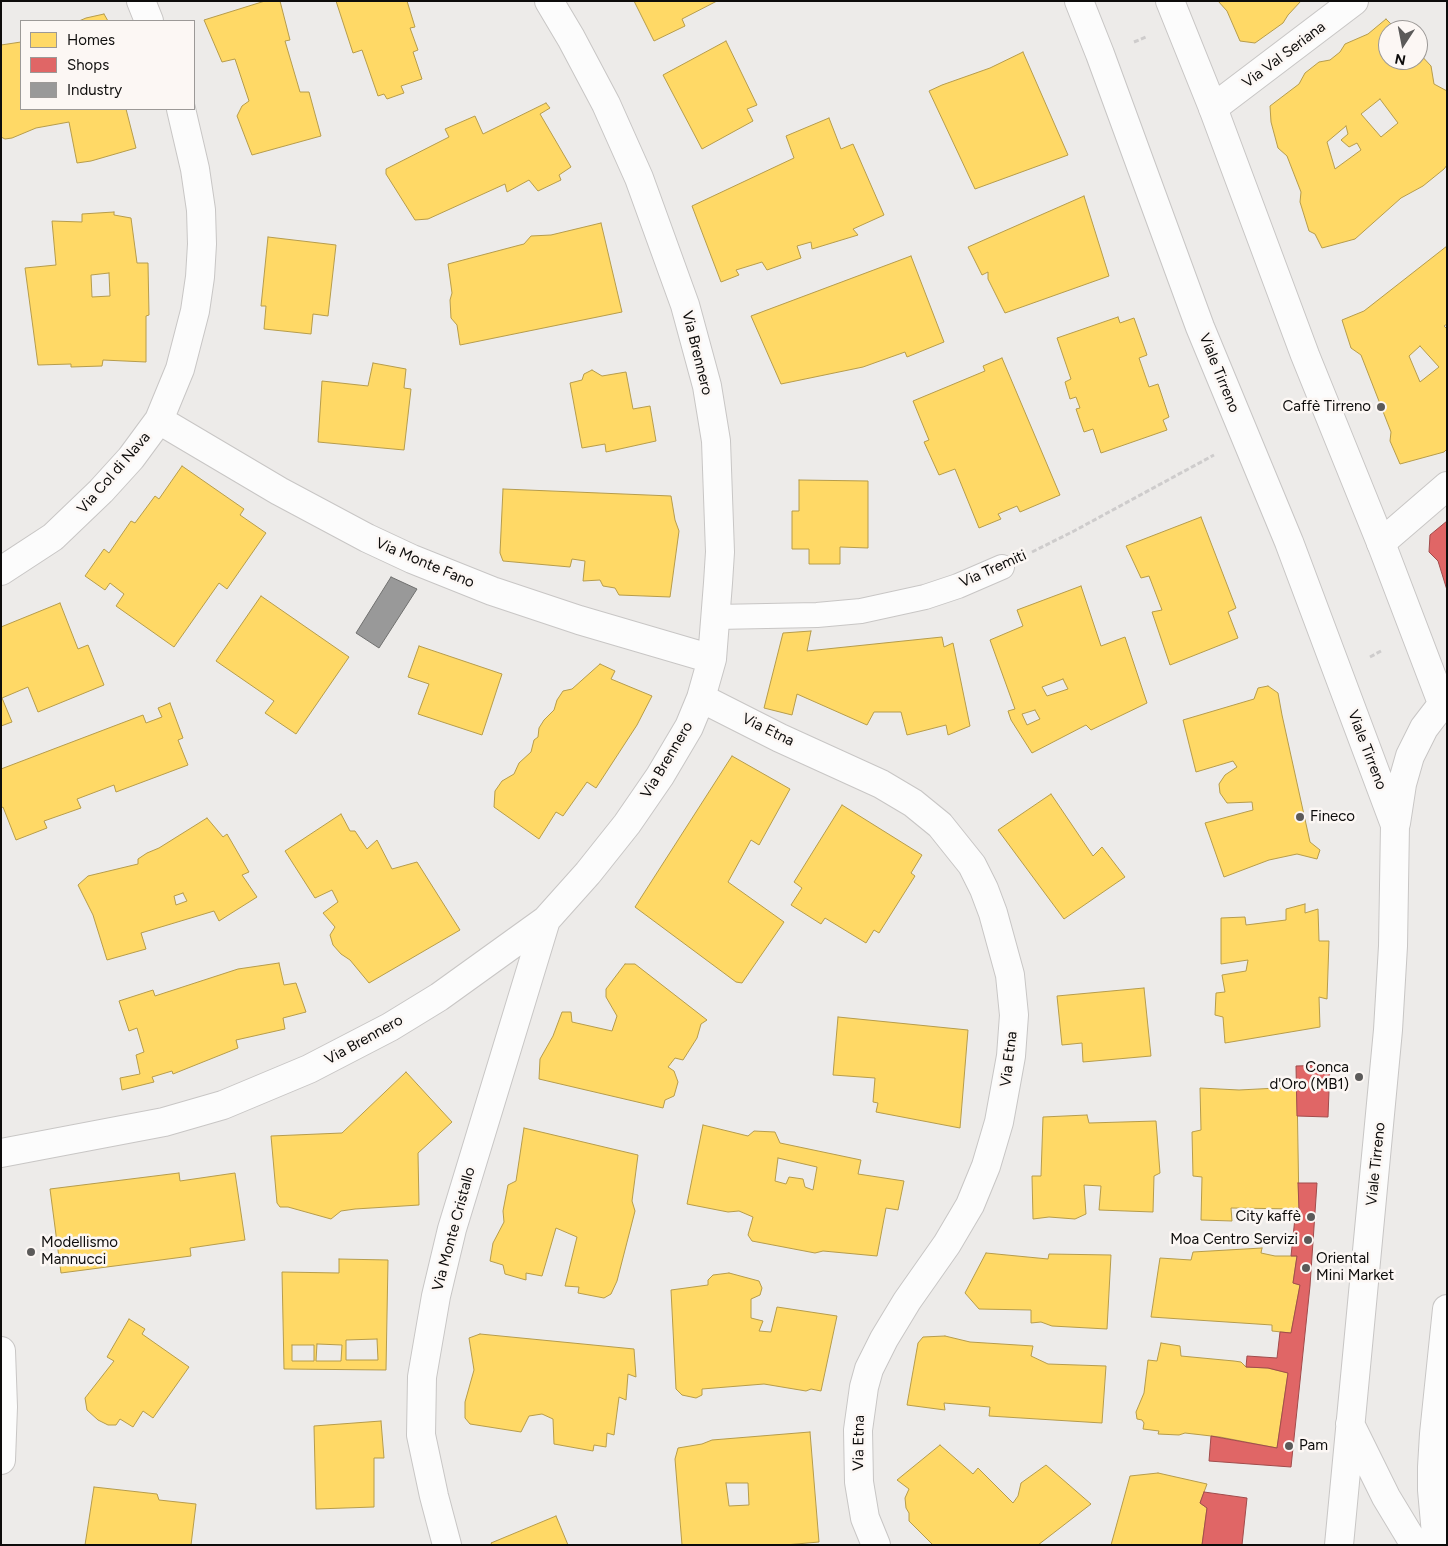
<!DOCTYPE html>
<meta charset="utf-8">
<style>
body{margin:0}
#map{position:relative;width:1448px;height:1546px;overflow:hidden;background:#edebe9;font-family:Figtree,sans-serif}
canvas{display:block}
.frame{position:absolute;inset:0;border:2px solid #0d0c0b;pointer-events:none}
.legend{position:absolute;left:20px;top:20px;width:175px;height:90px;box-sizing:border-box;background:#fcf7f4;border:1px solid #9c9997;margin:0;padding:6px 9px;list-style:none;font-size:15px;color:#0d0c0b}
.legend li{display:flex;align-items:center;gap:10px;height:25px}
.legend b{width:25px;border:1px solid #9c9997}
.north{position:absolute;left:1378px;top:20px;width:50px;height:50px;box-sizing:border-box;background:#fcf7f4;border:1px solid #9c9997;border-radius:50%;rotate:191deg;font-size:14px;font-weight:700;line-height:20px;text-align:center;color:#0d0c0b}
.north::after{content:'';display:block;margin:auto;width:18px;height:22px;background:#5b5a59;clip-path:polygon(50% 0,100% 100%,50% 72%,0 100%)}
</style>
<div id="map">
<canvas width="1448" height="1546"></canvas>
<div class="frame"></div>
<ul class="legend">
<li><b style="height:14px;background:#ffd966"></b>Homes</li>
<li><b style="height:14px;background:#e06666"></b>Shops</li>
<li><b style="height:14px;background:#999"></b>Industry</li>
</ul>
<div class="north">N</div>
</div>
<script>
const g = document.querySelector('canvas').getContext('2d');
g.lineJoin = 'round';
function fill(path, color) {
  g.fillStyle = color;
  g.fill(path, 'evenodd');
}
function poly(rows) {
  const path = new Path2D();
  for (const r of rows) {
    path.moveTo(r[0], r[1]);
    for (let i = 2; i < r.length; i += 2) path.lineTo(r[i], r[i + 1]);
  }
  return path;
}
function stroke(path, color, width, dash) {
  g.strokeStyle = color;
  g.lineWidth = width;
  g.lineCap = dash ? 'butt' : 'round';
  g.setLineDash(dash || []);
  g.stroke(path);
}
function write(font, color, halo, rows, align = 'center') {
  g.font = font + ' Figtree,sans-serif';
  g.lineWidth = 5;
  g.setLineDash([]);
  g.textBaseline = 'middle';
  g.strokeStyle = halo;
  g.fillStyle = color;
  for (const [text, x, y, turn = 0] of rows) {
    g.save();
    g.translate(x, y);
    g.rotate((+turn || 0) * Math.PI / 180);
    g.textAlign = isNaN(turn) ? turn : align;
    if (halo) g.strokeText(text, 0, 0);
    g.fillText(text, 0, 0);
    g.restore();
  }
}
const homes = poly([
 [265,1,280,1,290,40,285,41,300,92,309,92,321,136,252,155,237,116,242,106,249,101,235,59,222,62,204,20,265,1],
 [336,1,407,1,415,27,410,28,418,50,413,52,422,79,401,86,404,93,387,99,384,94,378,96,362,50,353,53,336,1],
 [634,1,717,1,682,19,685,26,654,41,634,1],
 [1218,1,1301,1,1288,15,1283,23,1255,43,1240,41,1227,11,1218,1],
 [104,14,108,21,79,21,86,18,104,14],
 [1386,19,1397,30,1388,30,1388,60,1418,60,1418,52,1431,66,1434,84,1447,91,1447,165,1444,169,1423,186,1401,198,1355,239,1322,248,1315,234,1309,231,1300,202,1301,192,1287,156,1278,148,1271,122,1270,106,1299,84,1305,73,1319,62,1330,60,1340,52,1345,44,1368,34,1386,19],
 [1380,99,1398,123,1381,137,1361,114,1380,99],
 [1346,126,1348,134,1341,140,1349,147,1357,143,1361,150,1335,169,1327,142,1346,126],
 [726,41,757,105,747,109,753,121,702,149,663,75,726,41],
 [21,42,21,109,126,109,136,148,91,161,77,163,69,122,36,128,12,138,5,139,1,137,1,45,21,42],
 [1023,52,1068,155,975,189,929,91,942,85,990,68,1023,52],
 [546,103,550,108,540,114,571,167,559,175,561,180,538,191,529,180,507,192,505,184,428,219,415,220,386,174,386,169,449,137,445,129,475,116,483,134,546,103],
 [829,118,841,149,853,144,884,215,853,229,858,235,812,249,811,242,797,246,801,258,767,270,762,262,736,270,739,275,721,282,692,206,794,158,786,136,829,118],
 [1084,196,1109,276,1005,313,988,279,988,272,982,275,968,247,1084,196],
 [114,212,114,215,131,218,137,263,148,263,149,315,146,316,146,362,103,360,102,366,71,367,71,364,38,365,25,268,56,265,52,221,82,222,82,214,114,212],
 [109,273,110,296,92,297,91,275,109,273],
 [601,223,622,312,460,345,457,325,451,318,450,300,452,293,448,264,520,245,524,244,531,236,551,235,601,223],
 [268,237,336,245,328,316,313,314,311,334,264,329,266,306,261,306,268,237],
 [1447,246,1447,324,1444,326,1447,329,1447,449,1444,452,1400,464,1390,441,1391,432,1361,355,1351,348,1342,320,1364,311,1447,246],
 [1420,346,1439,367,1420,382,1409,356,1420,346],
 [911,256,944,342,907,357,905,352,863,367,781,384,751,316,911,256],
 [1118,317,1120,323,1134,318,1147,355,1139,358,1149,387,1158,384,1169,417,1163,420,1167,430,1101,453,1093,429,1084,432,1076,409,1080,408,1076,397,1070,399,1065,382,1071,379,1057,338,1118,317],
 [1002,358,1060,495,1020,512,1017,506,998,514,1001,519,979,528,955,469,939,475,924,442,929,440,913,401,985,371,983,366,1002,358],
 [373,363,406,369,404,388,411,389,404,450,318,442,322,381,368,386,373,363],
 [592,370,602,376,626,372,633,409,650,406,656,441,606,452,605,444,582,448,570,383,582,380,584,374,592,370],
 [182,466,244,509,240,515,266,533,227,589,219,583,174,647,116,606,124,594,110,583,105,590,85,576,104,549,109,553,131,521,135,523,155,496,159,499,182,466],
 [799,480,868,481,868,548,840,547,840,564,809,564,809,549,792,549,792,511,799,511,799,480],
 [503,489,671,496,675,520,679,531,670,597,619,595,615,588,603,586,600,580,583,581,585,561,572,559,570,567,503,561,500,553,503,489],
 [1201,517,1236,608,1228,612,1238,638,1170,665,1152,612,1162,610,1149,576,1141,578,1126,546,1201,517],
 [1081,586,1101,646,1125,637,1147,703,1091,730,1086,725,1032,753,1011,720,1008,711,1015,709,990,640,1023,626,1017,610,1081,586],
 [1063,679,1068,689,1047,696,1042,687,1063,679],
 [1035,710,1040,719,1027,725,1022,714,1035,710],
 [261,596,349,657,296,734,265,713,274,701,216,661,261,596],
 [60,603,78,649,88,645,104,685,38,712,28,687,2,698,12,722,1,726,1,627,60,603],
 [811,631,807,651,942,637,944,647,953,643,970,726,948,735,946,725,907,735,901,712,874,712,867,725,797,694,792,715,764,708,783,633,811,631],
 [419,646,502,674,482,735,418,714,429,684,408,677,419,646],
 [600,664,615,671,611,679,652,696,637,725,596,788,587,782,563,816,556,812,539,839,494,807,495,791,502,781,514,774,519,763,531,752,534,740,538,737,539,728,544,720,554,710,557,700,563,691,572,689,600,664],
 [1268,686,1278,693,1282,715,1310,842,1320,850,1317,859,1297,854,1269,860,1224,877,1205,823,1253,810,1252,802,1227,803,1220,793,1219,784,1225,775,1237,767,1233,761,1196,772,1183,720,1254,699,1258,688,1268,686],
 [170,703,183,738,178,740,188,765,116,792,114,785,77,799,81,808,44,821,47,828,16,840,3,807,1,808,1,769,143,715,146,723,162,717,158,708,170,703],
 [732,756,790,789,759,845,751,840,728,882,784,922,742,983,736,982,635,907,732,756],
 [1051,794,1093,856,1102,847,1125,877,1064,919,998,830,1051,794],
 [842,805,922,855,911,873,915,876,879,933,874,930,866,943,825,918,821,924,791,905,802,888,794,882,842,805],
 [341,814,350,831,355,831,367,849,377,840,392,869,417,862,460,930,369,983,350,960,341,954,333,945,330,935,335,927,323,913,338,902,332,890,315,898,285,851,341,814],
 [207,818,223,837,227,834,249,872,242,875,257,897,219,921,214,911,141,933,146,949,107,960,93,915,78,885,88,876,138,864,138,859,147,853,159,848,207,818],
 [183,893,187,901,176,905,174,896,183,893],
 [1305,904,1305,913,1318,909,1319,941,1329,941,1327,999,1319,997,1320,1027,1225,1043,1223,1017,1215,1015,1216,993,1225,992,1222,975,1246,971,1248,960,1221,964,1221,918,1245,917,1246,925,1286,920,1286,909,1305,904],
 [279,963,284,985,296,983,306,1012,283,1018,285,1029,236,1040,238,1048,173,1074,172,1071,152,1077,154,1082,122,1090,120,1078,140,1074,136,1055,144,1052,137,1028,129,1031,119,1001,153,990,155,996,238,969,279,963],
 [625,964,635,964,707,1020,701,1024,697,1038,683,1060,675,1058,668,1067,674,1071,678,1082,674,1096,665,1100,663,1108,539,1079,540,1059,553,1036,562,1012,571,1012,572,1022,612,1031,617,1016,606,997,606,989,625,964],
 [1144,988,1151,1056,1083,1062,1082,1043,1062,1045,1057,996,1144,988],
 [838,1017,968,1030,960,1128,876,1112,878,1103,873,1102,875,1078,833,1075,838,1017],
 [406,1072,452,1122,418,1153,419,1205,355,1209,341,1211,331,1219,288,1207,280,1207,277,1203,271,1136,342,1133,406,1072],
 [1297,1087,1299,1209,1231,1208,1232,1221,1201,1220,1202,1177,1193,1176,1192,1132,1201,1130,1200,1088,1239,1090,1297,1087],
 [1087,1115,1089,1123,1156,1121,1160,1173,1154,1176,1153,1212,1099,1210,1101,1186,1084,1185,1086,1214,1075,1219,1049,1217,1033,1219,1032,1176,1041,1176,1043,1117,1087,1115],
 [703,1125,748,1136,754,1131,775,1132,780,1143,861,1160,858,1174,904,1181,898,1210,886,1208,877,1256,823,1251,815,1253,752,1241,748,1235,753,1217,739,1211,728,1212,687,1204,703,1125],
 [778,1158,817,1167,813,1190,805,1187,803,1179,789,1177,786,1184,775,1181,778,1158],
 [524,1128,638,1155,632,1201,635,1211,617,1281,611,1294,604,1298,578,1293,579,1287,565,1286,577,1237,556,1228,542,1276,526,1273,526,1280,505,1274,503,1265,490,1261,493,1243,504,1222,503,1211,508,1185,516,1181,524,1128],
 [179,1173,180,1181,235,1173,245,1240,190,1248,191,1256,61,1273,50,1189,179,1173],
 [1262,1248,1261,1253,1275,1256,1297,1256,1293,1283,1300,1285,1291,1333,1272,1331,1272,1325,1151,1317,1160,1258,1191,1260,1193,1252,1262,1248],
 [986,1253,1048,1259,1049,1254,1111,1255,1107,1329,1052,1326,1041,1322,1031,1323,1031,1310,979,1309,965,1293,986,1253],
 [339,1259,388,1260,386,1370,284,1369,282,1272,339,1273,339,1259],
 [377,1339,378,1360,346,1360,346,1340,377,1339],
 [317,1344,342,1345,341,1361,316,1361,317,1344],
 [292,1345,314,1345,314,1361,292,1361,292,1345],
 [729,1273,759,1281,762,1288,760,1295,751,1299,751,1318,763,1321,759,1331,771,1332,777,1307,837,1316,821,1391,811,1389,806,1391,764,1384,702,1389,702,1395,696,1398,682,1395,676,1389,671,1290,708,1285,708,1280,713,1275,729,1273],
 [129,1319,145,1329,142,1334,189,1367,153,1418,143,1411,133,1427,120,1419,116,1425,108,1425,98,1420,87,1410,85,1398,114,1361,107,1357,129,1319],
 [480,1334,634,1349,636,1377,628,1374,626,1400,619,1397,614,1435,607,1433,606,1447,594,1445,593,1451,554,1444,553,1419,542,1414,529,1416,521,1432,470,1424,465,1418,465,1402,474,1370,469,1338,480,1334],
 [945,1336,970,1342,1033,1346,1031,1356,1048,1364,1106,1366,1102,1423,989,1416,990,1407,944,1403,945,1410,907,1405,918,1343,923,1337,945,1336],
 [1161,1343,1180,1346,1181,1356,1234,1361,1241,1362,1246,1367,1268,1368,1288,1373,1277,1448,1220,1437,1185,1433,1179,1435,1158,1434,1159,1431,1143,1429,1144,1423,1142,1420,1137,1419,1136,1412,1144,1393,1148,1360,1157,1361,1161,1343],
 [381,1421,384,1458,374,1458,374,1507,316,1509,314,1426,381,1421],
 [810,1432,819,1542,785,1545,682,1545,675,1459,678,1448,702,1444,712,1440,810,1432],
 [726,1483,748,1483,749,1505,729,1506,726,1483],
 [940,1445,973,1474,978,1468,1013,1503,1018,1496,1021,1483,1046,1465,1091,1504,1038,1545,933,1545,909,1521,909,1513,906,1508,905,1498,909,1489,897,1480,940,1445],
 [1158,1473,1207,1484,1200,1503,1207,1508,1202,1545,1111,1545,1130,1476,1158,1473],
 [94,1487,157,1494,159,1500,196,1504,191,1545,85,1545,94,1487],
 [556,1516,568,1545,492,1545,491,1543,556,1516]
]);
const shops = poly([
 [1447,521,1447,590,1438,561,1429,552,1430,535,1447,521],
 [1330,1065,1328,1117,1297,1116,1296,1066,1330,1065],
 [1298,1183,1317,1183,1310,1286,1291,1467,1209,1461,1211,1436,1277,1448,1288,1373,1268,1368,1246,1367,1247,1356,1277,1358,1280,1332,1291,1333,1300,1285,1293,1283,1297,1256,1291,1256,1296,1208,1299,1209,1298,1183],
 [1204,1492,1247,1498,1242,1545,1202,1545,1207,1508,1200,1503,1204,1492]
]);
const industry = poly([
 [391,577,417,589,379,648,356,633,391,577]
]);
const path = poly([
 [1134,42,1146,37],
 [1032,552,1074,531,1214,455],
 [1370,657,1381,651]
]);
const lane = poly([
 [716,617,817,615,861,611,925,597,958,586,1002,567]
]);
const street = poly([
 [141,1,149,21],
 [1213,108,1354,1],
 [159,420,279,491,367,538,412,559,492,591,579,620,712,659],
 [1381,543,1447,486],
 [1,571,53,537,101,491,131,458,159,420,180,369,195,311,200,277,202,244,201,210,195,169,181,109],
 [701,698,780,738,881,784,913,803,940,825,972,865,984,889,993,913,1010,975,1014,1015,1011,1056,999,1122,986,1166,970,1205,947,1244,907,1301,884,1339,869,1369,864,1387,858,1430,859,1482,865,1518,876,1545],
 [1,1153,164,1122,223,1105,309,1069,390,1027,439,997,546,920,588,873,627,824,660,776,689,727,701,698,712,659,718,583,720,552,716,441,707,386,685,305,639,178,606,104,571,38,549,1],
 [447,1545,434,1496,421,1435,422,1377,436,1296,452,1229,546,920]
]);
const secondary = poly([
 [1079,1,1100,54,1200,327,1289,542,1395,825,1393,946,1388,1030,1339,1545],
 [1170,1,1213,108,1305,355,1381,543,1442,703],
 [1396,823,1402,784,1410,756,1424,728,1447,698],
 [1,1351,3,1407,1,1460],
 [1350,1424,1386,1497,1415,1545],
 [1437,1545,1432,1490,1432,1467,1434,1434,1447,1309]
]);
const markers = [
 [1381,407,5,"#5b5a59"],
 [1300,817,5,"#5b5a59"],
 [1359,1077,5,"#5b5a59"],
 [1311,1217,5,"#5b5a59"],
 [1308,1240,5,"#5b5a59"],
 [31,1252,5,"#5b5a59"],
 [1306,1268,5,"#5b5a59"],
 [1289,1446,5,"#5b5a59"]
];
const streetNames = [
 ["Via Val Seriana",1284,55,-37],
 ["Via Brennero",697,353,76],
 ["Viale Tirreno",1219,373,68],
 ["Via Col di Nava",114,473,-49],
 ["Via Monte Fano",425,563,23],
 ["Via Tremiti",993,569,-24],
 ["Via Etna",768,730,26],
 ["Viale Tirreno",1367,750,69],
 ["Via Brennero",667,760,-59],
 ["Via Brennero",364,1040,-29],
 ["Via Etna",1009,1059,-83],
 ["Viale Tirreno",1376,1164,-84],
 ["Via Monte Cristallo",454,1229,-75],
 ["Via Etna",859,1443,-89]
];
const poiNames = [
 ["Caffè Tirreno",1371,407],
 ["Fineco",1310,817,"left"],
 ["Conca",1349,1068],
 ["d'Oro (MB1)",1349,1085],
 ["City kaffè",1301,1217],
 ["Moa Centro Servizi",1298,1240],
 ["Modellismo",41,1243,"left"],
 ["Mannucci",41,1260,"left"],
 ["Oriental",1316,1259,"left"],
 ["Mini Market",1316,1276,"left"],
 ["Pam",1299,1446,"left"]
];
fill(homes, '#ffd966');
stroke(homes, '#b69c4b', 1);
fill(shops, '#e06666');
stroke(shops, '#a14b4b', 1);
fill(industry, '#999');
stroke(industry, '#6f6f6e', 1);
stroke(lane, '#c8c6c5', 26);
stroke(street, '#c8c6c5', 30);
stroke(secondary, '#c8c6c5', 30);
stroke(path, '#cecccc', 3, [5, 2.5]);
stroke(lane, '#fcfcfc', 24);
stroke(street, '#fcfcfc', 28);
stroke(secondary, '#fcfcfc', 28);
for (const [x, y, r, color] of markers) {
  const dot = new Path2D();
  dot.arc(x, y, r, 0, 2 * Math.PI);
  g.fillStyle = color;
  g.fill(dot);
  stroke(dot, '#fcf7f4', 2);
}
write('15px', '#0d0c0b', '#fcf7f4', streetNames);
write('15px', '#0d0c0b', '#fcf7f4', poiNames, 'right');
</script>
